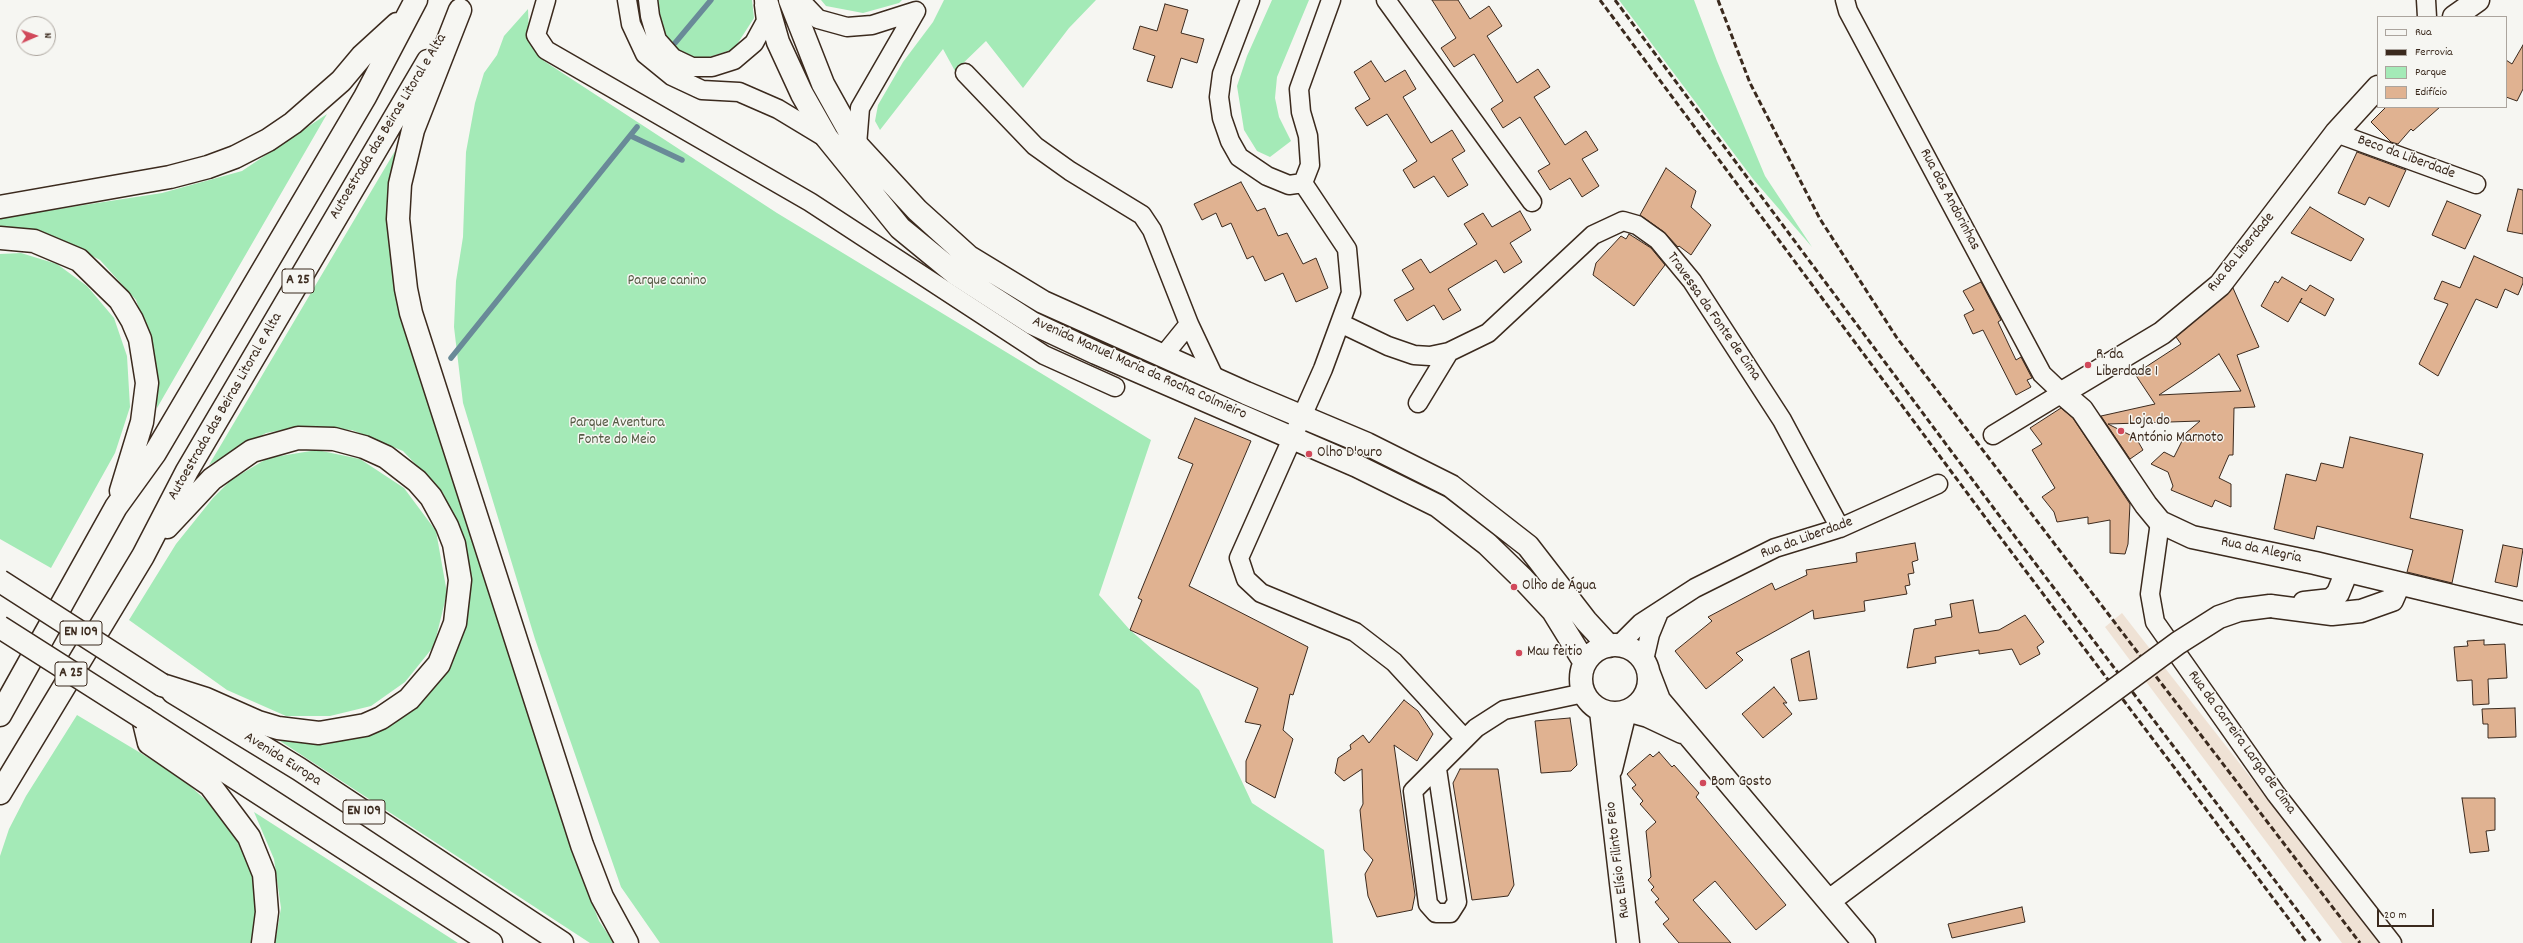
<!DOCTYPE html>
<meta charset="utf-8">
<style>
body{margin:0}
#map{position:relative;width:2523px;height:943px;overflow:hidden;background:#f6f6f2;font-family:Dekko,sans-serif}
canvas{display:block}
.legend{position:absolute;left:2377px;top:16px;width:130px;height:92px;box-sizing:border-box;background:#f6f6f2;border:1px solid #aba49d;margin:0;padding:5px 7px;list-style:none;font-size:12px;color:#3b2a1e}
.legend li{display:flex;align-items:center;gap:8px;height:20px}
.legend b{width:20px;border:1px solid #aba49d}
.north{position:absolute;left:16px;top:16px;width:40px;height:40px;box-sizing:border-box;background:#f6f6f2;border:1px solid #aba49d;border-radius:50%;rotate:88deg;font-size:11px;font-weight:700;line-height:16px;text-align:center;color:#3b2a1e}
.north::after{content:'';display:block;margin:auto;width:14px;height:18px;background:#d1495b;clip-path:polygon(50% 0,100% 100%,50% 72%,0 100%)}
.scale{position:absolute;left:2377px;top:909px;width:57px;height:18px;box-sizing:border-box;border:2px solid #3b2a1e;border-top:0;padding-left:5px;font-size:12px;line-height:14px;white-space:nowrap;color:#3b2a1e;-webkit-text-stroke:3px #f6f6f2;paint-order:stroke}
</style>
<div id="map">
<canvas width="2523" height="943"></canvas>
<ul class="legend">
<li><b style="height:5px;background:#f6f6f2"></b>Rua</li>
<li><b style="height:5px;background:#3b2a1e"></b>Ferrovia</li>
<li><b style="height:11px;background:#a4eab7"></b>Parque</li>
<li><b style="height:11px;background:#e0b291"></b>Edifício</li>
</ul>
<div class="north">N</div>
<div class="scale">20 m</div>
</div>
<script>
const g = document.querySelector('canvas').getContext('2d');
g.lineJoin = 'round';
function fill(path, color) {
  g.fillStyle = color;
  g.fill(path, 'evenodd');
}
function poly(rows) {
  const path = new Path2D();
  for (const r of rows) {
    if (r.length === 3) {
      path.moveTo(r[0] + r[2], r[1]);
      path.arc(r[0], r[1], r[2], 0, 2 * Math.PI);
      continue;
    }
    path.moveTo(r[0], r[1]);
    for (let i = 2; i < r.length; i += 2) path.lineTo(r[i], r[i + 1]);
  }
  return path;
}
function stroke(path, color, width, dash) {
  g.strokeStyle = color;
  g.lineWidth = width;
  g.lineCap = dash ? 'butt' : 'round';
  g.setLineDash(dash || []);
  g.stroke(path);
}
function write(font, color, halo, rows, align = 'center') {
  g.font = font + ' Dekko,sans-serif';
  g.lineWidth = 3;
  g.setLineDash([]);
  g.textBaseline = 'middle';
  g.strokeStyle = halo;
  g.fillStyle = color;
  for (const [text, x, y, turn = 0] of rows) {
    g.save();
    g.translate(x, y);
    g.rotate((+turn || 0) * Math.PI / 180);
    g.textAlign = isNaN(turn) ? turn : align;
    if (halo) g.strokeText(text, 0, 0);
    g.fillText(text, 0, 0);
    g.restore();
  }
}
const built = poly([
 [2122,613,2305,847,2379,943,2342,943,2105,627]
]);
const green = poly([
 [655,0,752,0,754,18,734,49,709,57,688,58,678,54,663,32],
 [821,0,902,0,899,3,863,13,826,6],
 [944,0,1096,0,1069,28,1023,88,986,41,955,71,943,49,880,130,875,121,878,105,903,62,933,22],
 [1272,0,1309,0,1277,77,1275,98,1279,117,1291,141,1270,157,1257,151,1244,130,1237,86,1247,56],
 [1619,0,1694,0,1717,61,1765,176,1812,247,1753,179],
 [528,9,529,34,544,61,777,213,1151,440,1099,595,1130,630,1199,690,1252,803,1324,850,1333,943,660,943,621,887,535,639,463,403,454,327,456,281,463,237,466,152,475,103,484,73,497,55,504,36],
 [327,114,157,408,154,352,136,300,100,260,56,237,0,228,0,218,162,193,242,171],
 [395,151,387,219,392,270,400,314,569,843,599,921,614,943,590,943,277,739,324,745,378,732,425,699,456,652,470,589,465,542,443,493,403,451,352,430,299,427,266,433,209,465],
 [21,253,57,264,87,286,114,318,127,356,130,407,115,453,51,568,0,539,0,254],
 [317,450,360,459,404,488,436,531,447,593,434,646,405,682,371,706,330,716,286,716,227,690,129,620,176,544,213,498,231,480,268,458],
 [77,715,179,776,209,803,236,833,255,880,256,928,251,943,0,943,0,856,9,829,26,796],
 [254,812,458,943,275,943,281,908,274,859]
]);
const stream = poly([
 [675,43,711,0],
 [631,136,682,160],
 [451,358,637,127]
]);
const building = poly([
 [1432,0,1458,0,1470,19,1489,6,1502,26,1487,36,1517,83,1538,69,1550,87,1534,97,1565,145,1586,131,1598,150,1582,159,1599,186,1582,197,1570,178,1550,190,1538,171,1550,164,1520,117,1503,128,1491,109,1503,101,1474,54,1454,67,1441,48,1456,38,1432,0],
 [1165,4,1188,10,1181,33,1204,39,1197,63,1181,58,1172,88,1147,81,1155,56,1133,49,1140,26,1157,31,1165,4],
 [2523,45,2523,89,2517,101,2506,97,2506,60,2512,64,2523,45],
 [1371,61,1385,82,1405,70,1416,89,1403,97,1431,143,1452,130,1465,151,1452,159,1468,185,1448,197,1434,176,1414,188,1403,170,1417,161,1387,114,1367,126,1355,108,1370,99,1354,72,1371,61],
 [2386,107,2440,107,2413,131,2411,129,2398,144,2391,142,2371,122,2386,107],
 [2357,152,2406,170,2389,207,2369,197,2365,205,2338,193,2357,152],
 [1666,168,1696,191,1691,207,1711,225,1691,255,1679,246,1678,247,1664,232,1640,215,1666,168],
 [1241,182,1257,211,1265,208,1278,236,1287,233,1303,264,1316,258,1328,288,1296,302,1283,273,1265,281,1253,256,1247,259,1231,223,1222,227,1216,213,1202,220,1194,204,1241,182],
 [2518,189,2523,190,2523,234,2507,231,2518,189],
 [2447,201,2481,215,2465,249,2432,235,2447,201],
 [2310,207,2364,239,2351,261,2291,233,2310,207],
 [1520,211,1531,230,1510,243,1522,262,1504,273,1496,260,1448,289,1461,310,1443,320,1434,305,1407,321,1394,300,1414,289,1402,270,1421,259,1430,273,1477,244,1464,224,1483,213,1492,227,1520,211],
 [1629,234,1651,248,1665,265,1634,306,1593,275,1596,263,1621,236,1626,239,1629,234],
 [2474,256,2523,278,2523,283,2518,295,2505,289,2497,308,2476,299,2438,376,2419,364,2448,304,2434,299,2442,281,2460,288,2474,256],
 [2282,277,2306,291,2310,285,2334,299,2325,316,2300,302,2302,298,2288,322,2261,306,2275,281,2278,283,2282,277],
 [1981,282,2001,320,1998,322,2016,360,2021,357,2032,378,2027,380,2031,387,2016,395,1983,330,1973,334,1964,315,1974,310,1963,291,1981,282],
 [2233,288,2259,347,2237,355,2255,407,2234,408,2233,455,2229,455,2219,478,2231,484,2231,507,2215,500,2212,507,2171,490,2173,486,2168,472,2151,464,2164,452,2174,457,2186,433,2200,421,2108,424,2136,438,2143,450,2130,459,2101,416,2155,404,2135,374,2181,344,2176,337,2233,288],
 [2219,354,2241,391,2159,395,2192,373,2219,354],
 [2061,408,2073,418,2130,504,2128,544,2125,554,2110,553,2110,520,2088,524,2088,517,2057,522,2054,512,2042,497,2055,488,2032,450,2042,444,2030,428,2061,408],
 [1195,418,1251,441,1189,586,1308,647,1293,695,1290,694,1283,730,1293,739,1275,798,1246,782,1246,761,1261,725,1245,722,1258,688,1130,630,1142,600,1138,598,1193,464,1178,458,1195,418],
 [2350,437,2423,454,2410,518,2463,530,2452,583,2407,572,2413,550,2317,526,2314,539,2274,529,2286,474,2316,481,2321,463,2343,468,2350,437],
 [1915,543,1918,560,1912,562,1914,573,1908,574,1910,585,1905,586,1907,594,1864,601,1865,611,1814,619,1813,610,1736,653,1743,660,1706,689,1675,651,1712,621,1708,617,1772,583,1775,590,1807,575,1806,570,1857,562,1856,553,1915,543],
 [2503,545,2523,549,2517,587,2495,582,2503,545],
 [1973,600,1979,633,1999,630,2025,615,2044,642,2037,647,2040,654,2020,665,2012,649,1979,654,1979,650,1935,657,1936,663,1907,668,1914,629,1936,625,1935,620,1952,617,1950,604,1973,600],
 [2484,640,2484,645,2505,644,2507,678,2488,679,2489,704,2473,705,2472,680,2457,681,2454,647,2468,646,2467,641,2484,640],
 [1809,651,1817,699,1799,701,1791,659,1809,651],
 [1774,687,1787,703,1783,703,1792,714,1763,738,1742,714,1774,687],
 [1404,700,1418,711,1433,734,1417,761,1394,745,1415,895,1412,910,1377,917,1368,896,1365,874,1373,860,1364,850,1360,810,1363,804,1362,769,1344,781,1335,773,1338,758,1351,749,1350,745,1363,735,1369,743,1404,700],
 [2515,708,2516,737,2488,738,2488,724,2483,724,2482,709,2515,708],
 [1570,718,1577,765,1571,771,1541,773,1535,721,1570,718],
 [1659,752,1672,767,1674,765,1699,793,1696,797,1786,905,1756,930,1715,881,1693,900,1731,943,1679,943,1663,924,1669,919,1655,902,1659,899,1651,890,1654,887,1648,880,1651,877,1646,831,1656,822,1640,804,1643,801,1632,788,1636,785,1627,774,1650,754,1653,757,1659,752],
 [1460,769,1498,769,1514,885,1508,896,1472,900,1453,783,1460,769],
 [2462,798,2495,798,2495,830,2486,831,2489,851,2470,853,2462,798],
 [2022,907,2025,922,1952,938,1948,924,2022,907]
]);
const street = poly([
 [546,0,536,35,546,50,810,202,1044,355,1115,387],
 [627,0,631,24,645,54,672,76,702,90,739,92,778,109,826,138],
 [648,0,650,16,657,40,673,58,692,67,712,67,734,60,754,43,766,21,764,5],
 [800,0,818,19,847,27,872,25,916,11,860,108,857,145],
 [1250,0,1222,74,1219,97,1222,118,1230,141,1239,157,1267,176,1289,185,1303,183,1310,165,1308,136,1301,112,1299,89,1331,0],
 [1386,0,1532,202],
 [1845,0,1848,11,2042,374,2062,393,1993,435],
 [2426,0,2427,17],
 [965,73,1035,146,1070,171,1142,215,1152,230,1189,324,1214,377],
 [2336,133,2476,184],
 [1303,183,1347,249,1351,293,1323,369,1239,558,1246,579,1261,593,1355,632,1394,662,1465,739],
 [1340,323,1388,346,1414,355,1430,356,1449,352],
 [1163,356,1189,324],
 [1418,403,1449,352,1488,333,1593,235,1623,221,1637,225,1658,240,1692,281,1782,420,1840,528],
 [2160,522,2150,594,2155,622,2276,794,2392,943],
 [1619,645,1641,623,1695,588,1775,548,1840,528,1938,484],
 [1644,660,1650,634,1659,612],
 [1437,769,1457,902,1450,913,1436,913,1428,904,1413,791,1476,728,1504,710,1584,693]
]);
const secondary = poly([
 [766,0,778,42,802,94,827,138,900,228,956,274,1032,323,1096,353,1357,466,1438,506,1487,544,1523,579,1553,611,1585,663],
 [790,0,823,84,857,145,917,210,969,257,1043,302,1246,393,1367,444,1451,486,1528,546,1586,621,1609,646],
 [2454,17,2478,0],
 [2378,87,2336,133,2220,285,2162,333,2062,393,2082,410,2146,505,2160,522,2192,537,2315,563,2523,613],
 [2304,603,2331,600,2338,593,2347,571],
 [2270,606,2332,614,2361,611,2392,600,2399,584],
 [1615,679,34],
 [1649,674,1659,700,1864,943],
 [1601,711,1628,943],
 [1630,711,1648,716,1682,732],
 [1611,769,1625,712],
 [1829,901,1931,825]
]);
const primary = poly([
 [173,692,299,769,562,943],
 [143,718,491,943]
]);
const highway = poly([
 [460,10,413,130,400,184,398,219,406,289,411,313,582,845,602,897,627,943],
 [0,207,170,177,208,167,235,157,268,140,293,123,341,81,362,56,397,24],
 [0,238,34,241,79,260,120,300,132,320,140,339,147,383,142,422,121,491],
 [162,685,206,699,258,722,278,728,319,733,365,725,381,718,409,699,439,664,455,623,460,580,454,544,447,526,431,497,417,481,386,457,364,447,334,439,298,438,252,451,212,479,167,527],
 [0,715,116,507,155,453,365,97,416,0],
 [143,718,149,743,210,785,249,837,264,874,267,912,263,943],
 [0,793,143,556,187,471,428,61]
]);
const rail = poly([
 [1600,0,1991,525,2307,943],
 [1615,0,2001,518,2322,943],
 [1718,0,1750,83,1820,219,1897,338,2360,943]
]);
const secondaryBridge = poly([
 [1931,825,2178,643,2219,617,2239,610,2270,606]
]);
const primaryBridge = poly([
 [0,581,162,685],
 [0,627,143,718]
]);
const markers = [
 [2088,365,4,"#d1495b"],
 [2121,431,4,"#d1495b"],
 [1309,454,4,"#d1495b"],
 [1514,587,4,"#d1495b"],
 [1519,653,4,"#d1495b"],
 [1703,783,4,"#d1495b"]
];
const shields = [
 [298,281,32],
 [81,633,42],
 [71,674,32],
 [364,812,42]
];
const shieldNames = [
 ["A 25",298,281],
 ["EN 109",81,633],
 ["A 25",71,674],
 ["EN 109",364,812]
];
const streetNames = [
 ["Autoestrada das Beiras Litoral e Alta",389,127,-59],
 ["Beco da Liberdade",2406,158,20],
 ["Rua das Andorinhas",1949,200,62],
 ["Rua da Liberdade",2242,253,-51],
 ["Travessa da Fonte de Cima",1713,317,55],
 ["Avenida Manuel Maria da Rocha Colmieiro",1139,369,24],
 ["Autoestrada das Beiras Litoral e Alta",226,407,-60],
 ["Rua da Liberdade",1807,539,-20],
 ["Rua da Alegria",2261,551,12],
 ["Rua da Carreira Larga de Cima",2241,743,54],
 ["Avenida Europa",282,760,32],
 ["Rua Elísio Filinto Feio",1619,860,-97]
];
const parkNames = [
 ["Parque canino",667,282],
 ["Parque Aventura",617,424],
 ["Fonte do Meio",617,441]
];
const poiNames = [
 ["R. da",2096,356],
 ["Liberdade 1",2096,373],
 ["Loja do",2129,422],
 ["António Marnoto",2129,439],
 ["Olho D'ouro",1317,454],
 ["Olho de Água",1522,587],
 ["Mau feitio",1527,653],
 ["Bom Gosto",1711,783]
];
fill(built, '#efe2d5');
fill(green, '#a4eab7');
stroke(stream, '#698a98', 5.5);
fill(building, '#e0b291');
stroke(building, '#3b2a1e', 1);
stroke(street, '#3b2a1e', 21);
stroke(secondary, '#3b2a1e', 25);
stroke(primary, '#3b2a1e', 25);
stroke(highway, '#3b2a1e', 25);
stroke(street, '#f6f6f2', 18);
stroke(secondary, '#f6f6f2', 22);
stroke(primary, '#f6f6f2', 22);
stroke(highway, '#f6f6f2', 22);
stroke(rail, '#3b2a1e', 3, [6, 3]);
stroke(secondaryBridge, '#3b2a1e', 25, []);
stroke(primaryBridge, '#3b2a1e', 25, []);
stroke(secondaryBridge, '#f6f6f2', 22);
stroke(primaryBridge, '#f6f6f2', 22);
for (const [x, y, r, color] of markers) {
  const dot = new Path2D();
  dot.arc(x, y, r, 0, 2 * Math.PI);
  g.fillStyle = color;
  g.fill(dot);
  stroke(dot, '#f6f6f2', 1.5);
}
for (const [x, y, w] of shields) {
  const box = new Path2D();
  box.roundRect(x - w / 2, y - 12, w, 24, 3);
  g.fillStyle = '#f6f6f2';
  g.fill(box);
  stroke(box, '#3b2a1e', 1);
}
write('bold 14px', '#3b2a1e', null, shieldNames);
write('15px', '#3b2a1e', '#f6f6f2', streetNames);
write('15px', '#555a44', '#f6f6f2', parkNames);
write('15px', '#3b2a1e', '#f6f6f2', poiNames, 'left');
</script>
